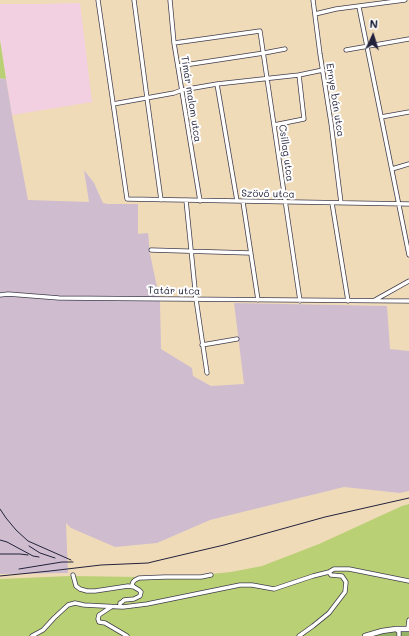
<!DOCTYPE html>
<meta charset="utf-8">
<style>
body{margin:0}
#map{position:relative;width:409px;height:636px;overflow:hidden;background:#f0dbb9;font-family:Mali,sans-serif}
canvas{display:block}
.north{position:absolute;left:353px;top:16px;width:40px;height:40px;-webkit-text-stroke:3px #fff;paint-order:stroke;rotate:4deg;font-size:11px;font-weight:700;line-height:16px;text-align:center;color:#22223b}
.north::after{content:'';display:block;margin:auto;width:14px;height:18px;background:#22223b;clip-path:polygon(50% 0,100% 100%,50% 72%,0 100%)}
</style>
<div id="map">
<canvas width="409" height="636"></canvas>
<div class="north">N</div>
</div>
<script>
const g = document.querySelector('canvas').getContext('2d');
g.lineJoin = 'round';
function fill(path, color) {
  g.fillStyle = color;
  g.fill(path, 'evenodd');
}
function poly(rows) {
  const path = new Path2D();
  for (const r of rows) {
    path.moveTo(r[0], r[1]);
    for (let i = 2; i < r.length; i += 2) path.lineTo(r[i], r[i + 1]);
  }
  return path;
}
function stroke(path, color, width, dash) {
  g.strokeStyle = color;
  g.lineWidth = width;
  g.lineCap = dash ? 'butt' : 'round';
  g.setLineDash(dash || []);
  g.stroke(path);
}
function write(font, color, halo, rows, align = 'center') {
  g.font = font + ' Mali,sans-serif';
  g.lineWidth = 4;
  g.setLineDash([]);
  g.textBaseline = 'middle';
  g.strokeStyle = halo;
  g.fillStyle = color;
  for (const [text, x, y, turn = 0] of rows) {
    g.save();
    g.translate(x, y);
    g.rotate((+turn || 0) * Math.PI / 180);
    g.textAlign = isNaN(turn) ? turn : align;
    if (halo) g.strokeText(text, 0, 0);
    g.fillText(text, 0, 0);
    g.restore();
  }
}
const built = poly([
 [80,3,92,102,12,115,0,40,0,4,46,4]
]);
const industrial = poly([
 [0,78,6,79,12,115,28,200,89,202,84,170,94,183,103,203,108,204,138,204,138,234,148,233,150,254,160,301,161,349,192,368,193,376,211,386,244,384,234,303,387,306,390,349,409,351,409,491,400,493,344,487,210,520,157,543,115,547,71,528,66,523,68,573,0,574]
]);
const green = poly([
 [0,40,6,79,0,78],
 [409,504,409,629,365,636,0,636,0,579,70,576,140,577,200,575,231,572,262,566,319,544,402,506]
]);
const forest = poly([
 [409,629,409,636,365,636]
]);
const minor = poly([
 [98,0,127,199,409,204],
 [134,0,147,98,161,200],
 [170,0,174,43,200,201],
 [313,0,320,54,331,123,341,203],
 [359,7,409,255],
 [315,14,336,9,405,0],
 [174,43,260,31,300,301],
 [346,50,409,39],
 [178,66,264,53,285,49],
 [299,75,323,70],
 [217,84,237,201],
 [113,104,174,93,182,90,217,84,299,75,304,119,274,125],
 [381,117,409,112],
 [392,169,409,164],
 [186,200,196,299,207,373],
 [243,202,258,300],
 [332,203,348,301],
 [151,250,250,253],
 [0,295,8,294,59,298,409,301],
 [375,300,409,281],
 [202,345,237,339],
 [73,575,76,586,80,589,87,591,95,591,128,586,134,587,139,590,141,592,140,596,134,599,124,600,122,602,120,603,120,606,123,607,147,604,240,585,252,585,274,589,313,576,329,572,334,569,349,569,409,581],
 [134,587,132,585,133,582,135,580,139,578,165,577,201,577,211,575],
 [111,607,99,615,98,619,99,622,105,623,122,633,127,636],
 [396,629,399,632,399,636],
 [408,629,409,620],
 [32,636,43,630,54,618,68,605,75,603,84,605,122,607],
 [299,636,313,626,329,613,345,592,346,582,342,576,331,575,329,572]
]);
const major = poly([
 [365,636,382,631,396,629,409,629]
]);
const rail = poly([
 [0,509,6,518,16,530,28,541,71,560],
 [0,540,7,542,33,556,39,557],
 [29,546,40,553,55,558],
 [0,554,20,554,28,555],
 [19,569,62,562,73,562],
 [0,576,50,571,101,565,148,563,156,561,224,545,325,517,409,498]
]);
const streetNames = [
 ["Tímár malom utca",191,99,81],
 ["Ernye bán utca",335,100,81],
 ["Csillag utca",286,153,82],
 ["Szövő utca",268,194,1],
 ["Tatár utca",174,291,1]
];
fill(built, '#f2cfe1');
fill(industrial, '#cfbdcf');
fill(green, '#bad074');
fill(forest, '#93b266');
stroke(minor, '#413e4e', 5);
stroke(major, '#413e4e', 6);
stroke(minor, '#fff', 3.5);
stroke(major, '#fff', 4.5);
stroke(rail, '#22223b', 1);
write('10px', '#22223b', '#fff', streetNames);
</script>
